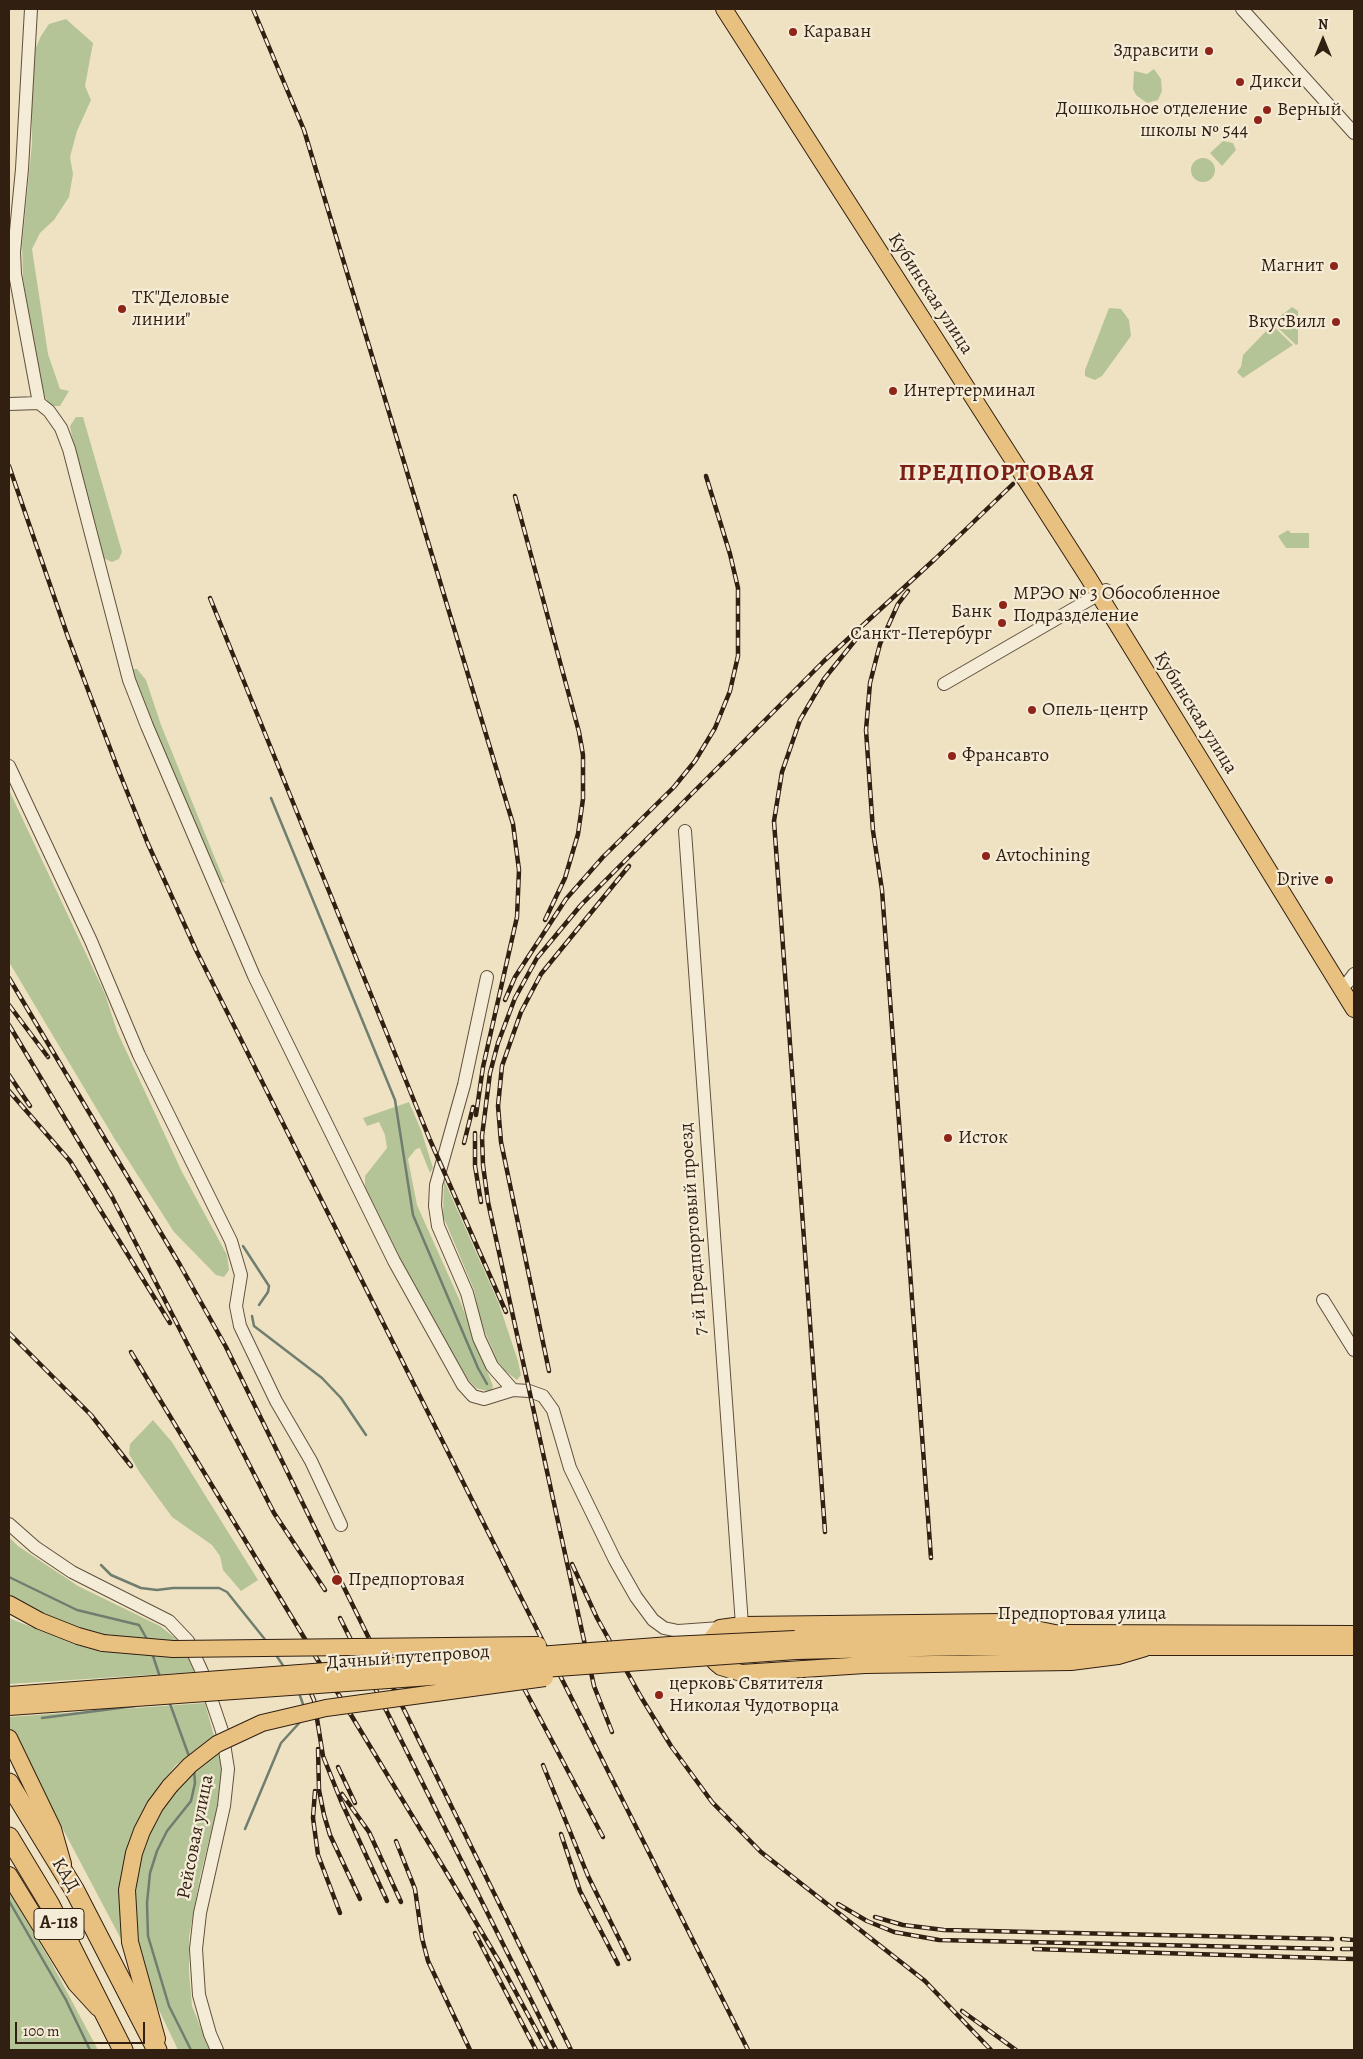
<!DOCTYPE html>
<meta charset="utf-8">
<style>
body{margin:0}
#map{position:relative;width:1363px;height:2059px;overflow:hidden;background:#efe2c2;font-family:Alegreya,serif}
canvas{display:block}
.frame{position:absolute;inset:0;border:10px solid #311f11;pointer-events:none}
.north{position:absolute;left:1298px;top:15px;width:50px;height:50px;-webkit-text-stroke:4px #f5ecd7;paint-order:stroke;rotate:0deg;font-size:14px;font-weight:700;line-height:20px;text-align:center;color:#311f11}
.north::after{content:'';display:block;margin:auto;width:18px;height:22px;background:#311f11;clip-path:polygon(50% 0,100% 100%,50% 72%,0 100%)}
.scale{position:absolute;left:15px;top:2022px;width:130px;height:22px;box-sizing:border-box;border:2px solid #311f11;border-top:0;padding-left:6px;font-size:15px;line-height:18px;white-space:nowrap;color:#311f11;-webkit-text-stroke:4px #f5ecd7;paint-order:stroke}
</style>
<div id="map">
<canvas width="1363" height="2059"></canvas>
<div class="frame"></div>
<div class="north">N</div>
<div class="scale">100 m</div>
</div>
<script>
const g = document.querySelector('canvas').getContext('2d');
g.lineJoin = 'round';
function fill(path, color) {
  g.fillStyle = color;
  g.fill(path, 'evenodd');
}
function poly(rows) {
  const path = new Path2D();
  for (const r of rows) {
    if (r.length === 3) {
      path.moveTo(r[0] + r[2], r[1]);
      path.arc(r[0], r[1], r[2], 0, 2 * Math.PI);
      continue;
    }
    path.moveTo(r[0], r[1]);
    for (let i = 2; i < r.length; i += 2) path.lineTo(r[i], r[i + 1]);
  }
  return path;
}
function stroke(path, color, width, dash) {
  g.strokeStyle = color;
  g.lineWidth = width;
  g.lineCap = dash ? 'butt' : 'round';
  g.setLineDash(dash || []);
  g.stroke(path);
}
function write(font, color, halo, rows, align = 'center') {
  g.font = font + ' Alegreya,serif';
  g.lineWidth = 4.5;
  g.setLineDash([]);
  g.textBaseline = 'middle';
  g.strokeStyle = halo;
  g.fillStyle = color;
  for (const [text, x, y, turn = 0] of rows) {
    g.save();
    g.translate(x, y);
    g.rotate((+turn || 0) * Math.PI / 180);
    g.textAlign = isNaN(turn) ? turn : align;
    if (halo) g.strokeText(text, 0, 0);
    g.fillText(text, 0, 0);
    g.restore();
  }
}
const green = poly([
 [66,19,93,43,85,86,91,100,77,131,70,157,73,174,69,197,54,220,40,233,32,249,48,354,60,389,69,391,60,406,51,406,45,397,39,375,23,278,22,245,32,143,32,56,41,36,49,24],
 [1154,69,1161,79,1162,91,1158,100,1147,103,1136,95,1133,89,1134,71,1147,74],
 [1223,141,1233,143,1236,150,1222,166,1210,153],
 [1203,170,12],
 [1292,307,1298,311,1298,344,1296,345,1275,325,1278,318],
 [1109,308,1121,309,1129,320,1131,336,1102,376,1095,380,1085,376,1085,370],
 [1272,325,1293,345,1243,378,1237,372,1241,367,1243,355],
 [76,417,83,417,122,552,119,559,112,562,103,558,72,437,70,426],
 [1288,530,1291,533,1309,533,1309,548,1286,548,1278,536],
 [133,669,137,669,146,680,161,725,225,883,220,881,167,762,133,675],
 [9,790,105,994,117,1031,182,1172,227,1255,229,1270,224,1277,216,1275,174,1232,114,1138,9,962],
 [409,1102,421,1130,433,1168,430,1173,420,1148,416,1149,408,1159,417,1205,460,1301,493,1386,491,1392,476,1388,463,1374,411,1280,365,1187,365,1176,387,1148,385,1135,379,1122,367,1126,363,1118],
 [444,1180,499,1304,518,1361,521,1375,517,1380,504,1370,497,1360,481,1323,474,1290,443,1216],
 [153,1420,172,1442,258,1580,241,1591,223,1570,220,1556,212,1545,172,1517,140,1473,129,1454,130,1444],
 [9,1537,18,1546,78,1586,160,1626,179,1641,172,1642,80,1632,9,1597],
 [9,1618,76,1645,109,1652,188,1657,194,1672,9,1684],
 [205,1703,214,1736,176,1765,158,1787,147,1805,122,1941,9,1727,9,1717],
 [221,1749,222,1774,216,1812,200,1877,189,1937,189,1972,192,2006,210,2050,178,2050,150,1991,138,1953,131,1895,152,1819,187,1774],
 [9,1891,51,1962,98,2050,9,2050]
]);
const stream = poly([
 [271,798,395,1100,413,1215,478,1368,487,1384],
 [243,1246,269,1286,268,1292,259,1305],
 [252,1316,254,1326,322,1378,341,1398,366,1435],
 [101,1565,111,1575,141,1588,157,1590,173,1588,219,1588,227,1592,267,1642],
 [9,1577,77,1610,139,1625,148,1641],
 [152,1653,160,1677],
 [276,1655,284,1667],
 [299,1693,304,1707],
 [169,1701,190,1759],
 [42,1718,135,1706],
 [245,1829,281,1743,301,1721],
 [9,1901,66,2000,90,2050],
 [191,2050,169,2006,148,1936,147,1903,150,1873,157,1851,167,1831,191,1801,195,1783,194,1769]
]);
const minor = poly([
 [31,9,22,169,14,252,15,274,39,403],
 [1242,9,1354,133],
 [9,404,39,403,49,411,61,428,69,449,129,680,147,726,254,976,394,1261,463,1385,473,1396,484,1399,513,1390],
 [944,684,1106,590],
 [9,766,91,941,139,1055,231,1241,241,1275,236,1306,240,1326,276,1401,311,1461,341,1525],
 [685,831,742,1625],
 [487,977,464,1085,436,1185,435,1206,438,1226,467,1293,479,1338,492,1366,513,1390,529,1391,543,1396,553,1410,570,1468,615,1560,636,1597,653,1620,664,1628,678,1631,720,1628],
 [1341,987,1348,982,1354,974],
 [1323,1300,1354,1350],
 [9,1524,35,1547,72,1572,169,1621,188,1641,202,1672,222,1731,228,1769,224,1806,200,1913,196,1949,199,1995,210,2034,217,2050]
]);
const major = poly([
 [724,9,1088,577,1354,1009],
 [9,1604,40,1621,78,1636,103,1643],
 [1055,1633,1001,1622,742,1625,720,1628,712,1638,712,1651,715,1662,721,1667,741,1673,865,1665,1071,1662,1118,1656,1145,1648],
 [795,1639,1067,1633,1354,1634],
 [796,1651,963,1647,1354,1647],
 [9,1738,53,1829,63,1864],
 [9,1875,76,1984,98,2008],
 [157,2039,130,1942,127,1890,134,1853,142,1831,155,1806,170,1786]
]);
const highway = poly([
 [9,1783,75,1891,157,2050],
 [9,1837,50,1905,123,2050]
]);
const rail = poly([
 [253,9,304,130,513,824,519,870,517,917,483,1067,476,1115],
 [9,466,68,637,116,764,148,844,196,950,748,2050],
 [515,496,579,732,583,755,583,799,578,834,565,878,545,920],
 [908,591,898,604,880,644,870,683,866,730,873,831,882,890,931,1558],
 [210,598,430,1140,506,1312],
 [9,978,180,1265,226,1347,571,2050],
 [505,1000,515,977,566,899,603,857,674,787,695,761,715,728,730,691,738,656,738,588,730,554,706,476],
 [9,1005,48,1057],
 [9,1025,112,1197,274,1513,325,1590],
 [9,1075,30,1106],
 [9,1091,70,1161,170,1323],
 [475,1133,475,1166,481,1202],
 [464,1143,473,1107],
 [9,1333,91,1415,131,1466],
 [131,1352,445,1870,500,1963,547,2050],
 [549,1371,501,1142,498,1106,502,1066,521,1012,541,974,629,866],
 [825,1532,774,821,782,772,800,720,824,679,857,638],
 [572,1564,597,1618,641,1697,671,1746,712,1802,761,1852,925,1981,991,2050],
 [340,1618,556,2050],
 [509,1660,603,1837],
 [305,1680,314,1700,323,1756,341,1801,387,1901],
 [612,1732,594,1686,488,1202,483,1165,482,1136,490,1073,498,1043,515,998,537,958,581,905,825,660,935,559,1013,484],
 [318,1749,319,1790,324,1815,330,1835,360,1899],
 [543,1765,588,1876,629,1959],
 [338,1767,355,1803],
 [315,1791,313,1818,318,1855,340,1913],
 [342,1794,369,1832,401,1902],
 [561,1834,580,1891,618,1964],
 [396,1841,415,1889,422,1938,428,1961,470,2050],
 [838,1904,867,1921,894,1932,939,1940,1332,1949],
 [875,1917,903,1925,944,1930,1332,1939],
 [475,1933,536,2050],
 [1342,1939,1354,1940],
 [1034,1949,1354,1959],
 [1342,1949,1354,1949],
 [962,2011,1016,2050]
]);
const majorBridge = poly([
 [103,1643,173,1649,538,1645],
 [9,1695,670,1645,795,1639],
 [9,1707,796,1651],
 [170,1786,190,1765,217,1744,262,1723,326,1708,545,1678]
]);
const markers = [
 [793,32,5,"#8f2418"],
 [1209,51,5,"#8f2418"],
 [1240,82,5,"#8f2418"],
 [1267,110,5,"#8f2418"],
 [1258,120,5,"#8f2418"],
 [1334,266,5,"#8f2418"],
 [122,309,5,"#8f2418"],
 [1336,322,5,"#8f2418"],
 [893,391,5,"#8f2418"],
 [1003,605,5,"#8f2418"],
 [1002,623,5,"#8f2418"],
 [1032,710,5,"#8f2418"],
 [952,756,5,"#8f2418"],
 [986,856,5,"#8f2418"],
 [1329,880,5,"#8f2418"],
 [948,1138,5,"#8f2418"],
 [337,1580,6,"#8f2418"],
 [659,1695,5,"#8f2418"]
];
const shields = [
 [59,1924,50]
];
const shieldNames = [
 ["А-118",59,1924]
];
const poiNames = [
 ["Караван",803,32],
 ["Здравсити",1199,51,"right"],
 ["Дикси",1250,82],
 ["Дошкольное отделение",1248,109,"right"],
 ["школы № 544",1248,131,"right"],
 ["Верный",1277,110],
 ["Магнит",1324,266,"right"],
 ["ТК\"Деловые",132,298],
 ["линии\"",132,320],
 ["ВкусВилл",1326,322,"right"],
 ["Интертерминал",903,391],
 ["МРЭО № 3 Обособленное",1013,594],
 ["Подразделение",1013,616],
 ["Банк",992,612,"right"],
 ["Санкт-Петербург",992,634,"right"],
 ["Опель-центр",1042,710],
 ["Франсавто",962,756],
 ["Avtochining",996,856],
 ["Drive",1319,880,"right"],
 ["Исток",958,1138],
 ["Предпортовая",348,1580],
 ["церковь Святителя",669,1684],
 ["Николая Чудотворца",669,1706]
];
const streetNames = [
 ["Кубинская улица",930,294,57],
 ["Кубинская улица",1195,713,58],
 ["7-й Предпортовый проезд",694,1229,-94],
 ["Предпортовая улица",1082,1614],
 ["Дачный путепровод",408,1658,-4],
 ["Рейсовая улица",196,1837,-79],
 ["КАД",65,1875,59]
];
const districtNames = [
 ["ПРЕДПОРТОВАЯ",997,474]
];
fill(green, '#b5c497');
stroke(stream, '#707e70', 2.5);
stroke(minor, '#60503d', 14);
stroke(major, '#311f11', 18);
stroke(highway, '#311f11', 21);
stroke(minor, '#f5ecd7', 12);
stroke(major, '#e8c181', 16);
stroke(highway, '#e8c181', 19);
stroke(rail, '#311f11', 4.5);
stroke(rail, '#f5ecd7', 2.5, [8]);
stroke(majorBridge, '#311f11', 18, []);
stroke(majorBridge, '#e8c181', 16);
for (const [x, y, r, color] of markers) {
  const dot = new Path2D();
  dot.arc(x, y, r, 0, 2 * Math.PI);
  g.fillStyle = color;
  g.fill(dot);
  stroke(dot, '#f5ecd7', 2);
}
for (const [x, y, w] of shields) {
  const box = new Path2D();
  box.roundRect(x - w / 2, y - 15.5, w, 31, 4);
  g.fillStyle = '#f5ecd7';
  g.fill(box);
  stroke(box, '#311f11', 1);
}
write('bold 18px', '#311f11', null, shieldNames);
write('19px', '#311f11', '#f5ecd7', poiNames, 'left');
write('19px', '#311f11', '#f5ecd7', streetNames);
g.letterSpacing = '1px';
write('bold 24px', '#7a1f14', '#f5ecd7', districtNames);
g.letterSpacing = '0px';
</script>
